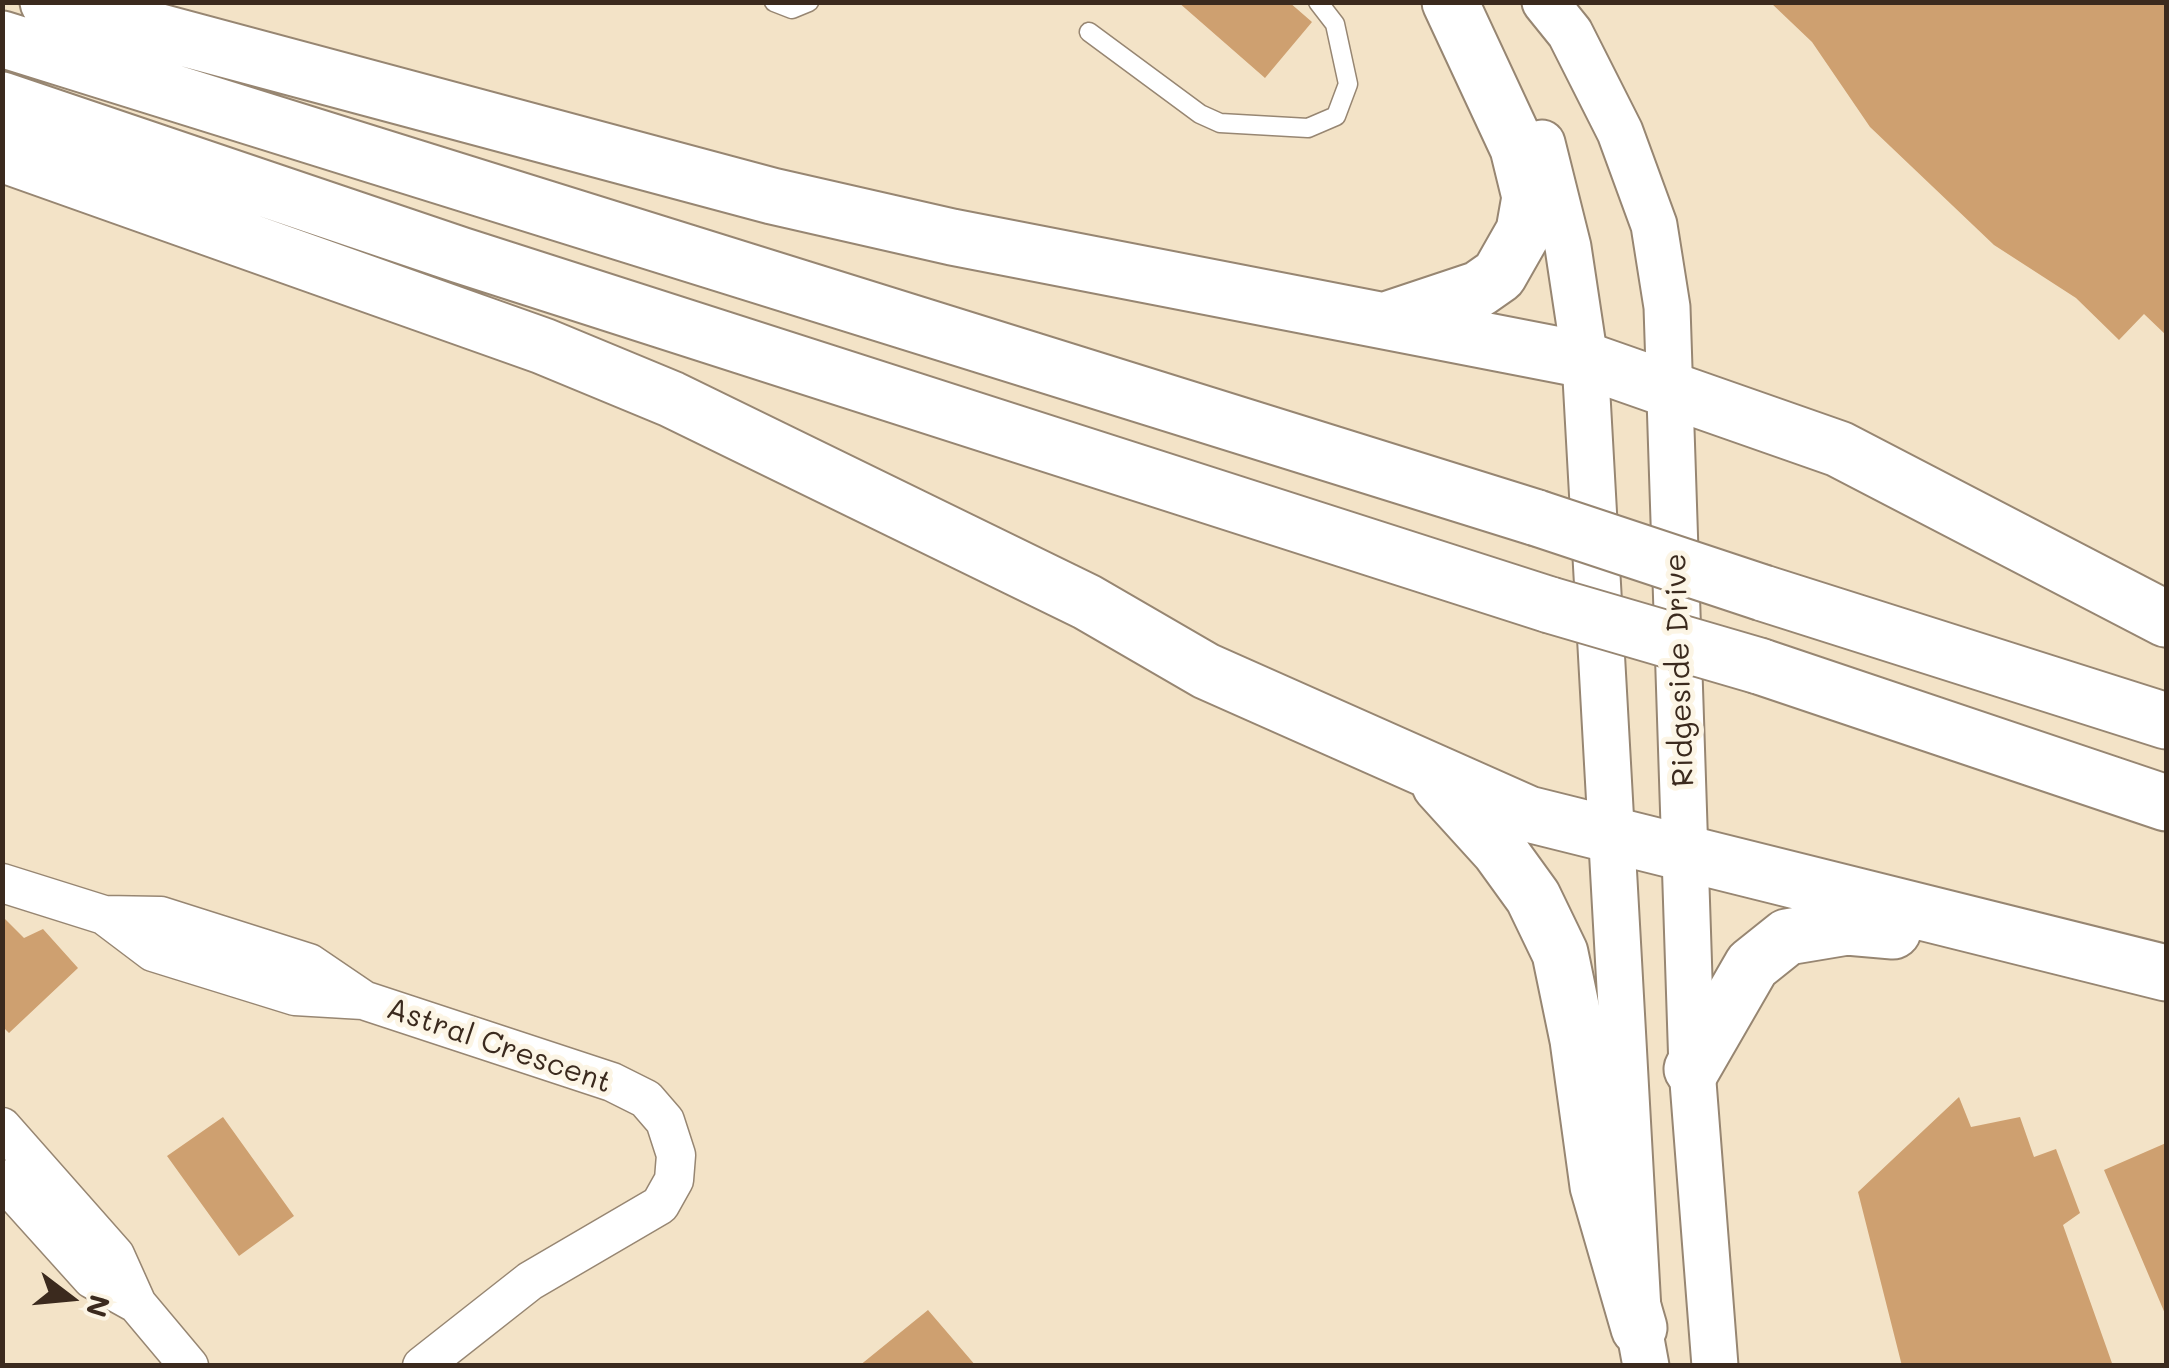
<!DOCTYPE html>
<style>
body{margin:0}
#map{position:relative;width:2169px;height:1368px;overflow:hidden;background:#f3e3c7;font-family:Mali,sans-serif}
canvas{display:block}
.frame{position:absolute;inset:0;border:5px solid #3b2a1e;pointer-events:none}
.north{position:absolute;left:20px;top:1248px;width:100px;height:100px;-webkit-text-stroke:8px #fcf5e5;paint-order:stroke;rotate:106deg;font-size:28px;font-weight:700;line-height:40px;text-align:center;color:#3b2a1e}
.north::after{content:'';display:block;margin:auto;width:35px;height:45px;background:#3b2a1e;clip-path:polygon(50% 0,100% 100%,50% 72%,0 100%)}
</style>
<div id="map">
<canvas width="2169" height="1368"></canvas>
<div class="frame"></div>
<div class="north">N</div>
</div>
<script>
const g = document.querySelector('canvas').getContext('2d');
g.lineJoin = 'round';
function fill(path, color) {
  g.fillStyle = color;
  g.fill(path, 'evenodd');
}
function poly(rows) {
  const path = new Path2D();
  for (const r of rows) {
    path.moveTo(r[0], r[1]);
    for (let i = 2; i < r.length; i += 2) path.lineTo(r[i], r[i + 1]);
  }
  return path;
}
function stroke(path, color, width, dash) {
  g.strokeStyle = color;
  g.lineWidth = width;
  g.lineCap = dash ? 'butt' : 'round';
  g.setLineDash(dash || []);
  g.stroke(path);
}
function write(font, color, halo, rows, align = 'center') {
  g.font = font + ' Mali,sans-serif';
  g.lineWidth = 10;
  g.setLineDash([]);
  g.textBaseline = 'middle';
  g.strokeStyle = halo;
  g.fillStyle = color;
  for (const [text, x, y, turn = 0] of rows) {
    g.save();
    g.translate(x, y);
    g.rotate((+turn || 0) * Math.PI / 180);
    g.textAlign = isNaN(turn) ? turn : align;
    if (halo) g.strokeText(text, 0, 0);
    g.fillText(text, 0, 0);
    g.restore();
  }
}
const building = poly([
 [1178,2,1289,2,1312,22,1265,78],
 [1770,2,2166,2,2166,335,2144,314,2119,340,2076,298,1994,245,1870,127,1812,42],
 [2,916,24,938,43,929,78,968,9,1033,2,1026],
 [1959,1097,1971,1127,2020,1117,2034,1157,2056,1149,2080,1213,2063,1225,2113,1366,1902,1366,1858,1192],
 [223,1117,294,1216,239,1256,167,1156],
 [2166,1143,2166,1316,2104,1170],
 [928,1310,976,1366,859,1366]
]);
const service = poly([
 [774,2,792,9,809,2],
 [1089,32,1200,114,1220,123,1308,128,1336,116,1348,84,1335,24,1318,2]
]);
const minor = poly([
 [2,883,104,915,161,916,309,963,362,999],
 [104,915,153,952,295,996,363,1000,612,1082,646,1099,665,1121,676,1155,674,1180,660,1205,530,1281,422,1366],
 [2,1127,115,1255,137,1304,189,1366],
 [2,1179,92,1279,137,1304]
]);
const tertiary = poly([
 [1545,2,1570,33,1620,132,1654,225,1667,307,1692,1069,1715,1366],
 [1542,143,1568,247,1585,360,1639,1328,1646,1366]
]);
const motorway = poly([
 [48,2,772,196,952,237,1585,360,1839,449,2166,619],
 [2,39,1537,518],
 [2,100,460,255,1550,605],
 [2,154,543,346,671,399,1087,602,1206,671,1528,814,2166,973],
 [1386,320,1479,289,1499,275,1524,231,1530,197,1518,148,1450,2],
 [1763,593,2166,721],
 [1759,666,2166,803],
 [1440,785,1499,850,1533,897,1560,953,1578,1040,1598,1186,1639,1328],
 [1692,1069,1752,965,1787,937,1847,927,1893,931]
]);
const motorwayBridge = poly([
 [1537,518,1763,593],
 [1550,605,1759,666]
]);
const streetNames = [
 ["Ridgeside Drive",1680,670,-92],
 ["Astral Crescent",499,1046,19]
];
fill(building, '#cea070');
stroke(service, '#978672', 21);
stroke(minor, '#978672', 41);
stroke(tertiary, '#978672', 49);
stroke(motorway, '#978672', 59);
stroke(service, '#fff', 18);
stroke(minor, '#fff', 38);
stroke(tertiary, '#fff', 45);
stroke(motorway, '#fff', 55);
stroke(motorwayBridge, '#978672', 59, []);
stroke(motorwayBridge, '#fff', 55);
write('30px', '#3b2a1e', '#fcf5e5', streetNames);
</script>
